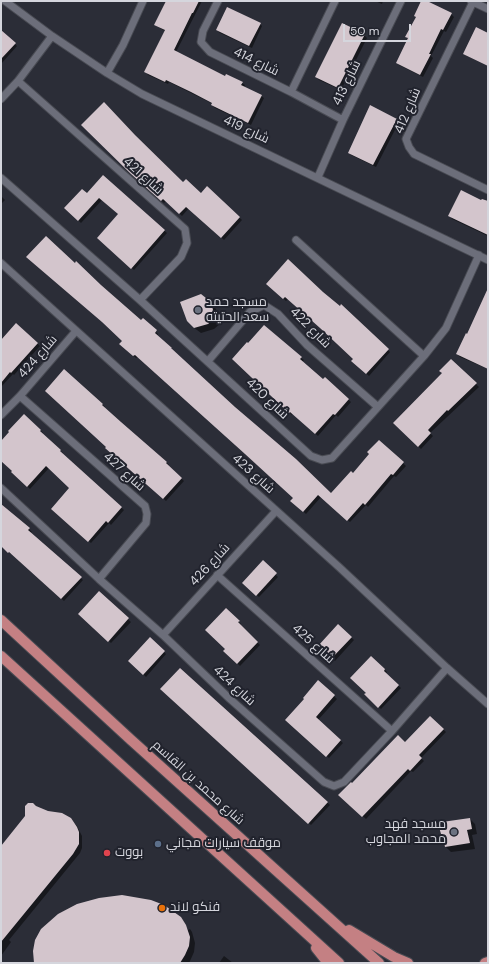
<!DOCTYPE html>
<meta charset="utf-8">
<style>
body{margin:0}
#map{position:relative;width:489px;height:964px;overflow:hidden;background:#2b2d37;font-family:"DM Sans",sans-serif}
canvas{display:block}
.frame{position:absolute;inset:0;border:2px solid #d5d6dd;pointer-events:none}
.scale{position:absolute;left:343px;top:24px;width:68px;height:18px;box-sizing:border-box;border:2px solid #d5d6dd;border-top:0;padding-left:5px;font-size:12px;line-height:14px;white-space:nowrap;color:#d5d6dd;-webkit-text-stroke:3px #21232d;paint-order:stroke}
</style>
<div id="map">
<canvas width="489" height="964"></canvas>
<div class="frame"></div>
<div class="scale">50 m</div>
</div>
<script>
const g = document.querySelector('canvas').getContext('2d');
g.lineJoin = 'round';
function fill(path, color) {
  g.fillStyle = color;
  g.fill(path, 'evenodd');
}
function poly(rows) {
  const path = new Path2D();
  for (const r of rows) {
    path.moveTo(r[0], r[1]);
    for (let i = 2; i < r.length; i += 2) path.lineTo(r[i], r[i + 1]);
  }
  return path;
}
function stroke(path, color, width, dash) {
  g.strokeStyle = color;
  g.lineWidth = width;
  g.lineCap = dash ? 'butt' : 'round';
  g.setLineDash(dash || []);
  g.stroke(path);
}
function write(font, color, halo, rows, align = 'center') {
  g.font = font + ' "DM Sans",Cairo,sans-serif';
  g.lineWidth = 4;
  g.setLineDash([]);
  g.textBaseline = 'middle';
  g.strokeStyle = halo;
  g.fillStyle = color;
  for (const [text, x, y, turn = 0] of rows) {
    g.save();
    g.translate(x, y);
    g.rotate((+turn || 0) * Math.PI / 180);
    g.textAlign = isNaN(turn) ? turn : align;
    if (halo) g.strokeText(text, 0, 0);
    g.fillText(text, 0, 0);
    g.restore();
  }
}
const shadow = poly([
 [167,1,202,1,176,52,226,77,242,83,245,85,244,88,261,96,264,98,251,125,215,108,212,105,213,104,169,82,168,84,148,75,146,72,165,31,155,25],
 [375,1,383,1,382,4],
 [422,1,425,1,451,14,454,17,446,32,444,31,431,56,433,58,423,77,399,65,397,63,409,39,407,37,416,17],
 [260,24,262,26,252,48,220,33,217,30],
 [1,31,17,46,1,64],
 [488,34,488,66,467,56,464,54],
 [364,35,367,38,341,90,319,80,316,77],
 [397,120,399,122,376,167,351,155,349,152],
 [83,125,136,137,183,183,201,194,207,188,242,220,224,240,189,208,182,216,166,201,164,203],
 [103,177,167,233,134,270,98,238,119,214,102,200,81,223,66,208,87,194],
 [1,196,5,200,1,204],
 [482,202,488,202,488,236,452,219,450,216],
 [268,284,340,307,341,306,390,352,369,376,353,361,355,359,288,299,286,301],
 [488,291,488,369,460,357,457,354,468,335],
 [210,303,216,309,220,324,214,329,201,333,193,327],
 [143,319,158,334,157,336,173,352,331,494,353,474,371,454,379,441,406,466,396,477,394,476,368,507,366,505,350,522,321,497,306,514,292,501,294,498,138,357,136,358,123,346],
 [17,324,40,346,14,375,13,374,1,387,1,341],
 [265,327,301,358,304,360,302,362,323,381,325,378,351,402,338,417,336,415,318,436,293,414,292,415,233,359,248,345],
 [451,360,479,387,430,433,433,436,421,449,394,423,444,373],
 [46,391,102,404,105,407,104,408,166,462,169,465,168,466,184,481,166,501],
 [24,415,43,433,42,434,60,451,63,453,62,454,124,510,111,525,109,523,91,543,52,509,71,488,49,468,30,489,1,460,1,442],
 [1,505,29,529,32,532,30,533,83,580,64,601,12,553,11,554,1,545],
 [263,562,278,577,259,597,243,583],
 [99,593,131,622,111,643,80,614],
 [226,609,241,624,240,626,260,645,240,666,225,651,226,649],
 [338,625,354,640,335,661,319,646],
 [150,639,166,654,146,677,130,661],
 [371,657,387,672,385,674,401,688,381,709,366,694,367,693],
 [180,669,330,805,311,825,161,689],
 [319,682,337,699,318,720,343,743,329,758,289,723],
 [430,717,446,732,421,758,424,761,413,772,411,771,366,819,339,795,405,744],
 [1,787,2,804,1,812],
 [47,812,73,822,77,826,82,836,82,848,80,853,9,940,11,942,1,956,1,848],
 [470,819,475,824,477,834,472,835,475,849,451,852,446,847,445,837,441,834],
 [89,902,180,918,188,930,190,929,192,932,195,943,194,952,190,961,189,963,36,963,49,922,68,909],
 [224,956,233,963,219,963]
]);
const building = poly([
 [166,1,199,1,193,13,192,13,174,50,225,76,226,74,243,82,241,85,262,95,248,123,211,105,212,103,191,92,166,80,165,82,144,72,165,30,154,25],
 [421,1,427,1,452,13,443,30,441,29,429,54,431,54,420,75,396,63,408,38,405,37,416,17,414,16],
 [227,7,261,23,249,46,216,30],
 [342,23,365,34,338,88,315,77],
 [476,27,488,33,488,66,463,54],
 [1,30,16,43,1,59],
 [104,102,135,135,183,182,186,179,201,193,207,186,240,217,221,238,186,207,179,214,163,199,161,201,131,174,81,125],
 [370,105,397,119,373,165,348,153],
 [103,175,165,230,131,269,97,238,118,214,99,198,78,221,64,208,82,189,87,193],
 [461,190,481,200,482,199,488,201,488,235,448,216],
 [46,236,75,263,76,261,101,285,141,320,143,318,157,330,155,333,172,348,171,348,235,407,296,459,331,493,351,471,353,473,369,454,367,452,379,440,404,462,393,475,391,474,365,505,363,503,347,521,318,495,303,512,290,501,293,498,245,454,135,355,133,356,119,344,122,341,102,322,26,257],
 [288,259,323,292,340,306,341,304,389,349,366,374,351,361,353,359,320,328,285,297,283,299,266,284],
 [488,288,488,369,456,354,466,333,467,334],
 [201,294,211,302,215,318,208,324,194,328,187,321,180,302],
 [16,323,38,343,11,373,10,372,1,383,1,340],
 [264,325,302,357,300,359,323,379,325,377,349,399,335,415,333,414,315,434,290,412,289,413,232,359,247,342,248,343],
 [451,359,477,383,448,411,447,410,428,430,431,433,418,447,393,423,442,373,439,371],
 [64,369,103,404,102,405,121,422,167,462,166,463,182,478,163,499,105,448,106,447,45,391],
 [24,414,41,430,40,431,61,450,60,451,122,507,108,523,106,521,88,542,51,509,69,488,46,466,27,487,11,472,12,471,1,461,1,441,9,432,8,431],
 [1,504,30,528,28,530,82,577,61,599,9,552,8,553,1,546],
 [263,560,277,573,256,596,242,583],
 [99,591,129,618,108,642,78,614],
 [226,608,240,621,238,622,258,642,237,664,223,651,225,649,205,630],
 [338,624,352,637,331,659,318,646],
 [150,637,165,651,143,675,128,661],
 [371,656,385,669,384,671,399,685,378,708,364,694,366,693,350,678],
 [180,668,328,802,308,824,160,689],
 [318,680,335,695,316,717,341,740,326,757,285,720,304,699,303,698],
 [430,716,444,729,419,755,422,758,410,771,408,769,362,817,338,795,351,782,352,783,398,735,405,742],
 [28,803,33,803,36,806,48,811,62,813,71,818,77,827,79,832,79,844,73,854,1,942,1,846,25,816,25,806],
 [470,818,472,829,467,830,470,843,445,847,443,835,441,834,439,827,442,822],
 [122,895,151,900,164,905,181,917,186,925,190,937,189,946,185,955,180,963,34,963,33,951,35,940,41,929,58,914,77,904,99,898]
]);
const street = poly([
 [5,1,52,36,107,73,142,94,488,260],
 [218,1,203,31,201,42,210,52,291,92,343,120],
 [471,1,488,9],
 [473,2,406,139,409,147,414,154,488,190],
 [107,73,123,45,143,1],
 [18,81,185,229,187,243,181,257,140,300],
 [291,92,335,1],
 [1,99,18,81,52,36],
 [318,177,343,120,401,1],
 [1,178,140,300,311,456,322,460,332,458,424,356,446,328,479,255],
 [296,240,424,356],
 [1,263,339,567,447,668,488,704],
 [208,361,250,312,264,305,278,314,307,345,378,407],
 [20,396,145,506,147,514,146,523,99,579],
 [1,415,20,396,76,331],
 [1,488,99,579,163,635,230,699,324,782,334,786,344,782,392,731,447,668],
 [217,575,392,731],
 [163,635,276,511]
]);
const primary = poly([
 [1,620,130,739,379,963],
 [1,656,339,963],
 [349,930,394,957,408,963],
 [316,948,328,963],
 [485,963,488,962]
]);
const markers = [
 [198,310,4,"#6b7280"],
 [454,832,4,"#6b7280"],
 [158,844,4,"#5c6f8a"],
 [107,853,4,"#e0444e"],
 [162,908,4,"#e8710a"]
];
const streetNames = [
 ["شارع 414",256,62,26],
 ["شارع 413",347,83,-64],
 ["شارع 412",408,111,-67],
 ["شارع 419",246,130,25],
 ["شارع 421",143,176,42],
 ["شارع 422",310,328,45],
 ["شارع 424",38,357,-49],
 ["شارع 420",267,399,43],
 ["شارع 427",124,472,42],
 ["شارع 423",253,474,42],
 ["شارع 426",210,565,-47],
 ["شارع 425",313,644,42],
 ["شارع 424",234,686,43],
 ["شارع محمد بن القاسم",198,783,42]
];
const poiNames = [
 ["مسجد حمد",206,303],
 ["سعد الحتيته",206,318],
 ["مسجد فهد",446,825,"right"],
 ["محمد المجاوب",446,840,"right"],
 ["موقف سيارات مجاني",166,844],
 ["بووت",115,853],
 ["فنكو لاند",170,908]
];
fill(shadow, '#0007');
fill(building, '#d3c5cc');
stroke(street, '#494b53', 9);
stroke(primary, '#494b53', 12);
stroke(street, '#6c6e7a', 7);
stroke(primary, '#c48083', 10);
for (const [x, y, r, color] of markers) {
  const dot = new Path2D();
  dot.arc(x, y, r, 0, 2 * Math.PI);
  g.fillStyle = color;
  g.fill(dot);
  stroke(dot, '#21232d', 1.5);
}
write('13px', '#d5d6dd', '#21232d', streetNames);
write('13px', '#d5d6dd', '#21232d', poiNames, 'left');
</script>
